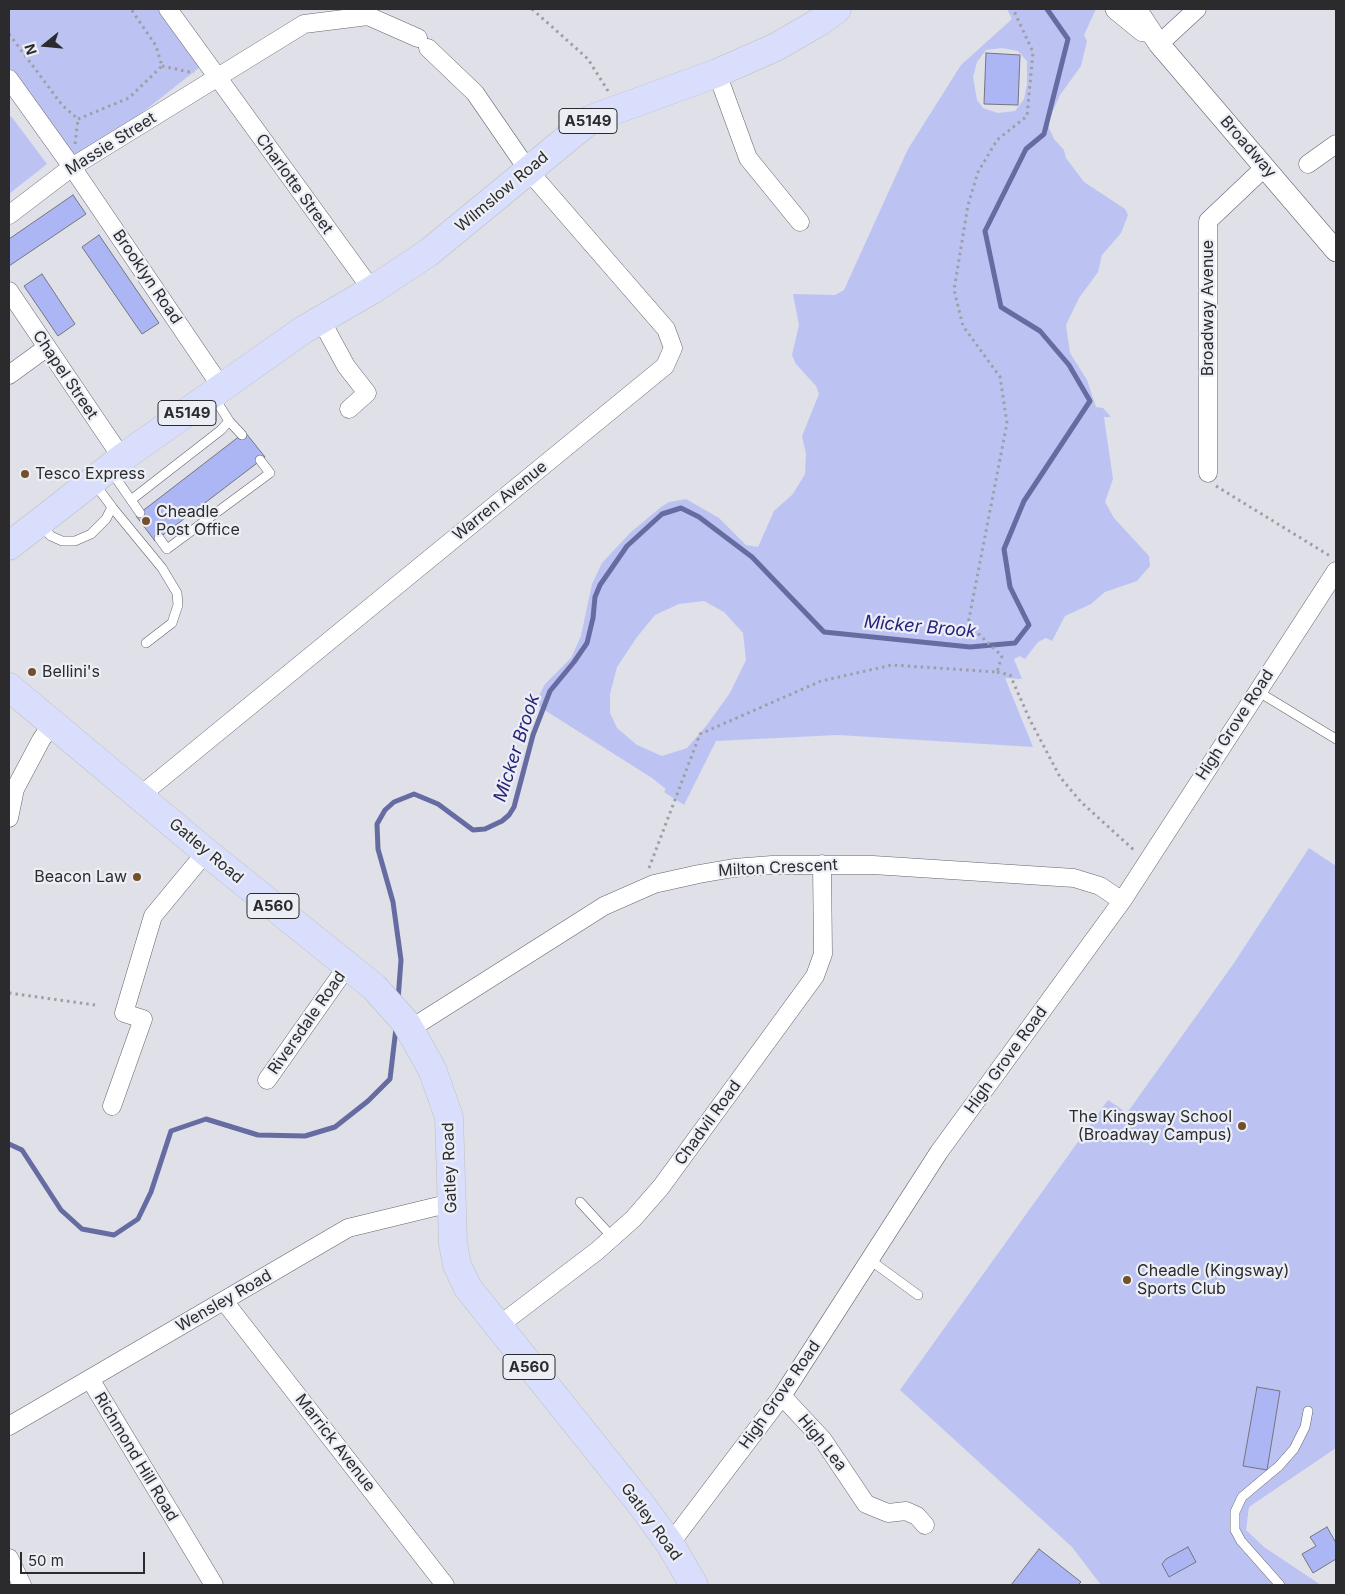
<!DOCTYPE html>
<style>
body{margin:0}
#map{position:relative;width:1345px;height:1594px;overflow:hidden;background:#dfe0e8;font-family:Inter,sans-serif}
canvas{display:block}
.frame{position:absolute;inset:0;border:10px solid #2b2b2e;pointer-events:none}
.north{position:absolute;left:20px;top:20px;width:50px;height:50px;-webkit-text-stroke:4px #eceef6;paint-order:stroke;rotate:253deg;font-size:14px;font-weight:700;line-height:20px;text-align:center;color:#2b2b2e}
.north::after{content:'';display:block;margin:auto;width:18px;height:22px;background:#2b2b2e;clip-path:polygon(50% 0,100% 100%,50% 72%,0 100%)}
.scale{position:absolute;left:20px;top:1552px;width:125px;height:22px;box-sizing:border-box;border:2px solid #2b2b2e;border-top:0;padding-left:6px;font-size:15px;line-height:18px;white-space:nowrap;color:#2b2b2e;-webkit-text-stroke:4px #eceef6;paint-order:stroke}
</style>
<div id="map">
<canvas width="1345" height="1594"></canvas>
<div class="frame"></div>
<div class="north">N</div>
<div class="scale">50 m</div>
</div>
<script>
const g = document.querySelector('canvas').getContext('2d');
g.lineJoin = 'round';
function fill(path, color) {
  g.fillStyle = color;
  g.fill(path, 'evenodd');
}
function poly(rows) {
  const path = new Path2D();
  for (const r of rows) {
    path.moveTo(r[0], r[1]);
    for (let i = 2; i < r.length; i += 2) path.lineTo(r[i], r[i + 1]);
  }
  return path;
}
function stroke(path, color, width, dash) {
  g.strokeStyle = color;
  g.lineWidth = width;
  g.lineCap = dash ? 'butt' : 'round';
  g.setLineDash(dash || []);
  g.stroke(path);
}
function write(font, color, halo, rows, align = 'center') {
  g.font = font + ' Inter,sans-serif';
  g.lineWidth = 4.5;
  g.setLineDash([]);
  g.textBaseline = 'middle';
  g.strokeStyle = halo;
  g.fillStyle = color;
  for (const [text, x, y, turn = 0] of rows) {
    g.save();
    g.translate(x, y);
    g.rotate((+turn || 0) * Math.PI / 180);
    g.textAlign = isNaN(turn) ? turn : align;
    if (halo) g.strokeText(text, 0, 0);
    g.fillText(text, 0, 0);
    g.restore();
  }
}
const green = poly([
 [9,9,160,9,200,67,77,164,9,69],
 [1007,9,1096,9,1084,35,1087,41,1081,66,1060,95,1049,120,1049,128,1054,139,1064,150,1066,158,1084,182,1125,209,1128,215,1121,233,1102,255,1098,272,1079,298,1066,325,1070,353,1087,380,1096,407,1103,408,1111,417,1104,417,1113,479,1105,502,1114,518,1149,556,1150,566,1137,581,1105,592,1091,604,1065,616,1052,641,1046,638,1038,642,1025,659,1020,656,1014,659,1022,679,1005,678,1033,747,838,735,716,741,684,805,664,792,666,789,652,778,535,704,545,684,571,658,581,636,592,584,602,563,630,533,661,507,669,502,686,499,719,518,746,545,758,547,774,511,793,494,805,474,806,454,802,436,819,394,816,386,796,364,792,355,799,325,793,294,835,295,844,290,908,149,961,65,1012,19],
 [1002,48,1018,51,1027,61,1027,84,1024,99,1015,111,998,113,983,108,977,100,973,77,977,62,986,50],
 [704,601,724,612,743,633,746,660,730,693,706,726,687,748,662,756,637,745,617,728,610,713,610,694,617,667,637,637,655,615,679,604],
 [11,116,47,164,9,194,9,118],
 [1309,848,1336,866,1336,1448,1249,1507,1246,1530,1264,1547,1321,1585,1101,1585,1072,1547,900,1390,1108,1100,1127,1113,1234,963]
]);
const stream = poly([
 [398,1000,401,960,393,902,378,849,377,824,385,810,394,802,414,794,438,804,473,830,485,829,502,821,509,815,514,807,533,735,550,691,574,662,587,643,593,618,595,597,600,585,627,546,662,514,681,508,699,517,752,557,824,632,970,647,1015,643,1029,625,1010,587,1004,549,1024,501,1090,401,1069,365,1040,331,1001,307,985,231,1026,149,1044,134,1068,39,1047,9],
 [9,1144,22,1150,61,1210,82,1229,114,1235,138,1219,151,1192,171,1131,206,1119,258,1135,305,1136,335,1127,368,1101,390,1079,396,1028]
]);
const building = poly([
 [986,53,1020,55,1018,105,984,104,986,53],
 [73,195,86,214,9,266,9,239,73,195],
 [99,235,159,323,142,334,82,247,99,235],
 [42,274,75,324,58,336,24,286,42,274],
 [245,432,265,457,155,541,136,516,245,432],
 [1257,1387,1280,1391,1267,1470,1243,1466,1257,1387],
 [1327,1527,1336,1543,1336,1559,1313,1573,1302,1554,1316,1546,1310,1537,1327,1527],
 [1188,1547,1196,1562,1169,1577,1162,1564,1166,1559,1188,1547],
 [1039,1549,1081,1582,1078,1585,1011,1585,1039,1549]
]);
const path = poly([
 [532,9,588,59,608,91],
 [9,34,62,105,78,119],
 [162,66,194,73],
 [78,119,129,98,162,66,156,46,131,9],
 [75,144,78,119],
 [1216,486,1330,556],
 [997,672,1010,675,1030,720,1060,777,1081,802,1135,851],
 [649,868,700,734,821,681,892,665,997,672,1002,656,968,624,1007,423,1000,377,963,326,954,290,968,205,978,172,997,140,1027,116,1033,52,1013,9],
 [9,993,95,1005]
]);
const service = poly([
 [229,421,242,435],
 [111,471,131,500,221,430,229,421,214,397],
 [131,500,140,513],
 [111,506,162,568,177,593,178,605,172,623,146,643],
 [41,526,51,536,62,541,75,541,91,534,106,519,112,507,94,483],
 [159,538,167,549,270,473,260,460],
 [1257,691,1336,739],
 [580,1202,613,1238],
 [870,1260,918,1295],
 [1280,1585,1241,1541,1235,1530,1235,1512,1242,1497,1279,1466,1294,1449,1305,1427,1308,1411]
]);
const minor = poly([
 [168,9,372,290],
 [1159,44,1197,9],
 [717,73,748,158,800,222],
 [9,79,72,167,222,388],
 [1308,164,1336,144],
 [9,215,72,167,304,24,368,16,418,38],
 [9,291,122,458],
 [321,320,346,366,367,393,349,409],
 [9,375,46,348],
 [1208,473,1208,221,1265,167],
 [141,795,665,366,673,348,666,329,528,170,475,93,428,48],
 [9,818,15,789,41,740,52,724],
 [410,1029,604,906,654,884,699,874,734,868,772,865,873,865,1074,878,1100,886,1122,901],
 [267,1080,348,965],
 [112,1106,143,1019,124,1013,153,916,206,852],
 [224,1301,445,1585],
 [497,1327,597,1251,633,1219,661,1187,815,976,823,954,822,864],
 [90,1379,214,1585],
 [782,1396,823,1440,866,1504,888,1513,906,1511,917,1516,925,1525],
 [9,1426,348,1228,451,1203],
 [670,1544,782,1396,939,1152,1122,901,1336,571],
 [9,1558,22,1585]
]);
const tertiary = poly([
 [1116,9,1143,31],
 [1136,9,1159,44,1336,251]
]);
const primary = poly([
 [9,546,122,458,303,330,372,290,428,253,591,119,717,73,776,47,821,21,837,9],
 [9,687,206,852,374,987,406,1023,432,1069,449,1117,453,1243,457,1265,468,1288,640,1503,670,1544,694,1585]
]);
const markers = [
 [25,474,5,"#735029"],
 [146,521,5,"#735029"],
 [32,672,5,"#735029"],
 [137,877,5,"#735029"],
 [1242,1126,5,"#735029"],
 [1127,1280,5,"#735029"]
];
const shields = [
 [588,121,58],
 [187,413,58],
 [273,906,52],
 [529,1367,52]
];
const shieldNames = [
 ["A5149",588,121],
 ["A5149",187,413],
 ["A560",273,906],
 ["A560",529,1367]
];
const streetNames = [
 ["Massie Street",111,144,-32],
 ["Broadway",1248,147,49],
 ["Charlotte Street",294,184,54],
 ["Wilmslow Road",502,192,-40],
 ["Brooklyn Road",147,277,56],
 ["Broadway Avenue",1208,308,-90],
 ["Chapel Street",65,375,56],
 ["Warren Avenue",500,501,-39],
 ["High Grove Road",1235,725,-57],
 ["Gatley Road",206,851,40],
 ["Milton Crescent",778,868,-3],
 ["Riversdale Road",307,1023,-55],
 ["High Grove Road",1006,1060,-54],
 ["Chadvil Road",708,1123,-54],
 ["Gatley Road",450,1168,-92],
 ["Wensley Road",224,1301,-30],
 ["High Grove Road",780,1395,-55],
 ["Marrick Avenue",335,1443,52],
 ["High Lea",822,1443,51],
 ["Richmond Hill Road",136,1457,59],
 ["Gatley Road",651,1522,54]
];
const poiNames = [
 ["Tesco Express",35,474],
 ["Cheadle",156,512],
 ["Post Office",156,530],
 ["Bellini's",42,672],
 ["Beacon Law",127,877,"right"],
 ["The Kingsway School",1232,1117,"right"],
 ["(Broadway Campus)",1232,1135,"right"],
 ["Cheadle (Kingsway)",1137,1271],
 ["Sports Club",1137,1289]
];
const waterNames = [
 ["Micker Brook",920,627,5],
 ["Micker Brook",517,748,-72]
];
fill(green, '#bcc3f2');
stroke(stream, '#666ca2', 5);
fill(building, '#adb6f4');
stroke(building, '#74757c', 1);
stroke(service, '#64656c', 10);
stroke(minor, '#64656c', 19);
stroke(tertiary, '#64656c', 22);
stroke(primary, '#bfbfc0', 29);
stroke(path, '#9e9fa5', 3, [2.5, 4]);
stroke(service, '#fff', 9);
stroke(minor, '#fff', 18);
stroke(tertiary, '#fff', 21);
stroke(primary, '#d9defd', 28);
for (const [x, y, r, color] of markers) {
  const dot = new Path2D();
  dot.arc(x, y, r, 0, 2 * Math.PI);
  g.fillStyle = color;
  g.fill(dot);
  stroke(dot, '#eceef6', 2);
}
for (const [x, y, w] of shields) {
  const box = new Path2D();
  box.roundRect(x - w / 2, y - 12.5, w, 25, 4);
  g.fillStyle = '#eceef6';
  g.fill(box);
  stroke(box, '#2b2b2e', 1);
}
write('bold 15px', '#2b2b2e', null, shieldNames);
write('16px', '#2b2b2e', '#eceef6', streetNames);
write('16px', '#2b2b2e', '#eceef6', poiNames, 'left');
write('italic 18px', '#28237a', '#eceef6', waterNames);
</script>
